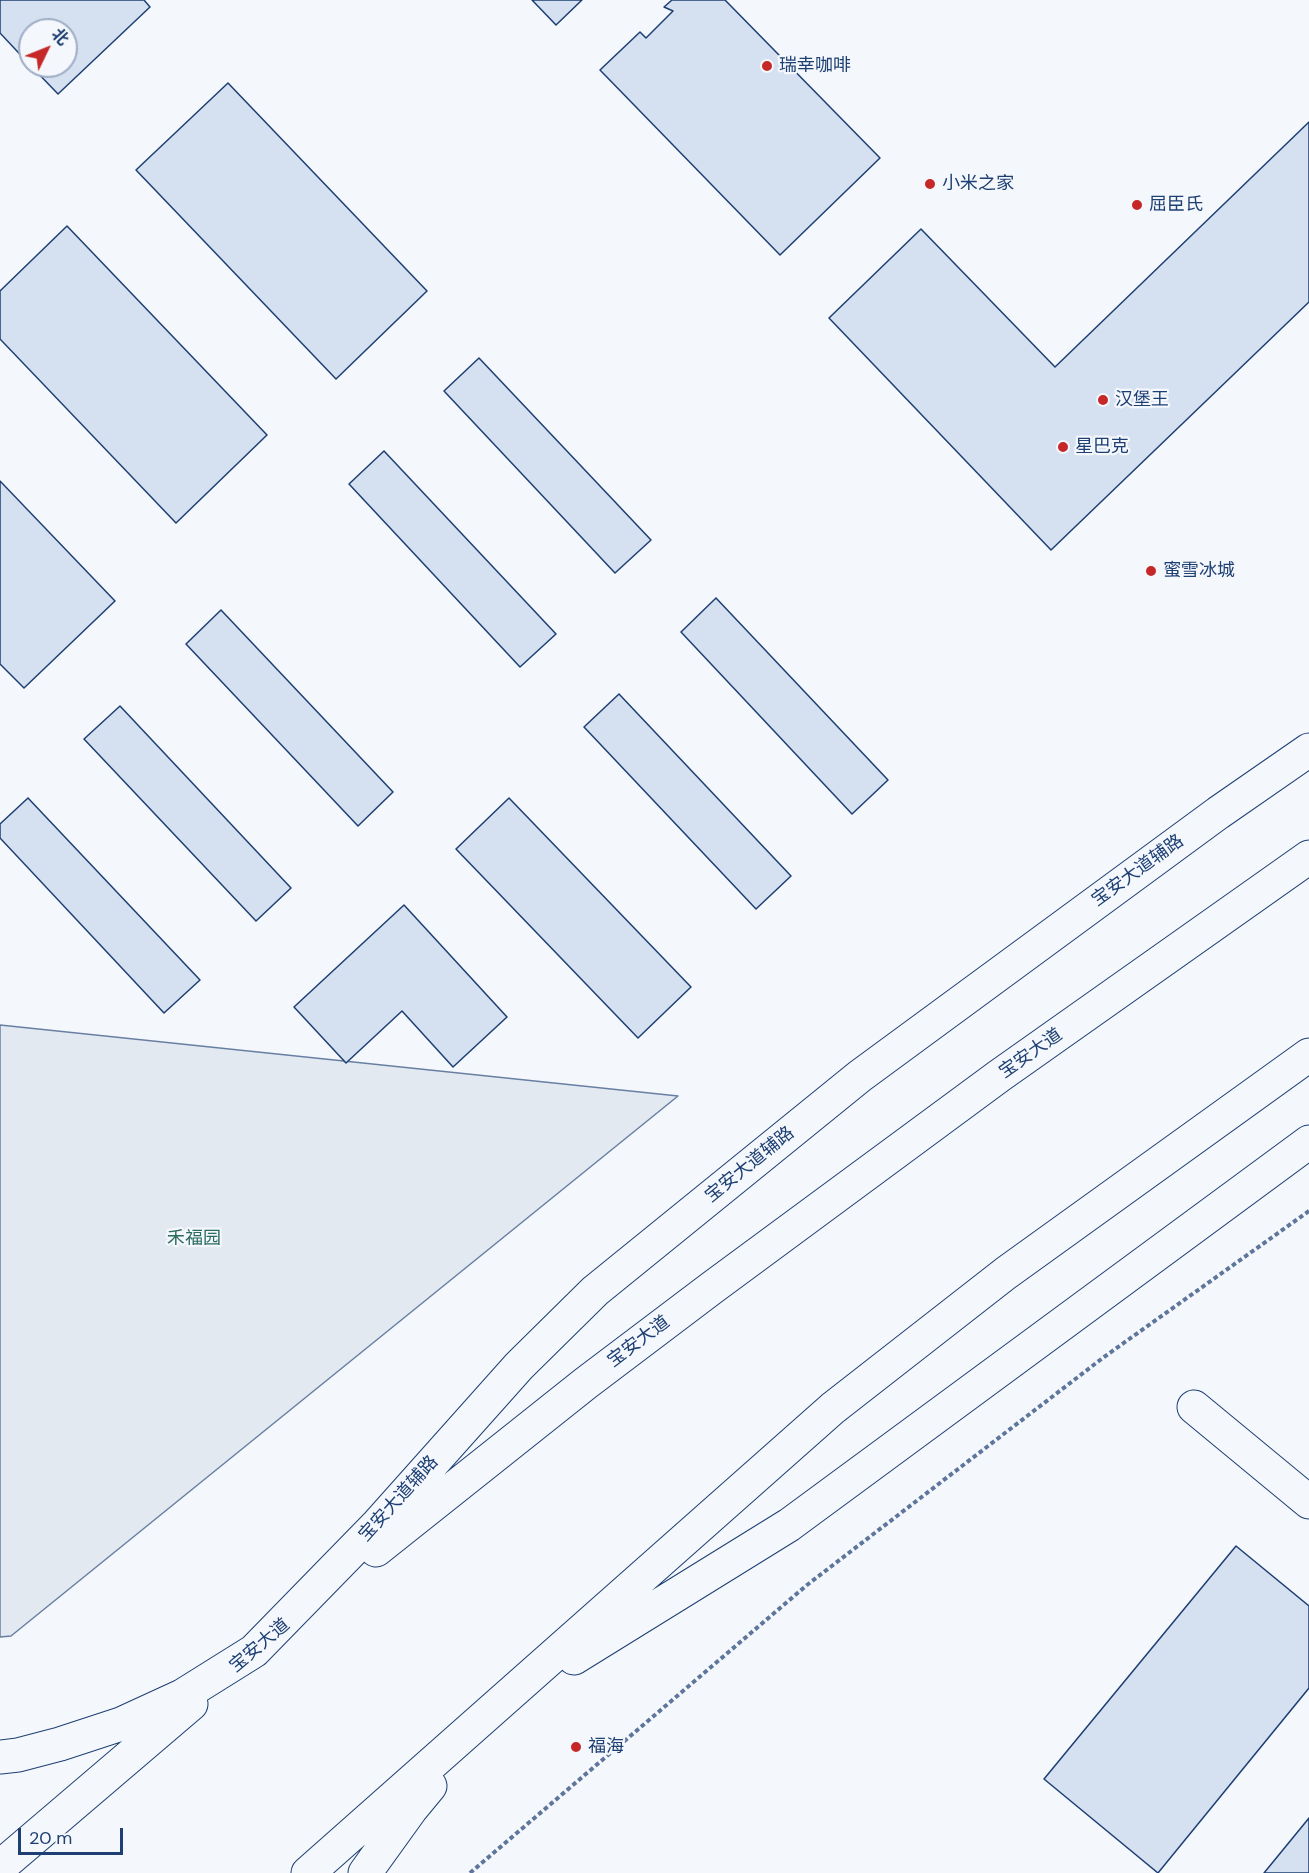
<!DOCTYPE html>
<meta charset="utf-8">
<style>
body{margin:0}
#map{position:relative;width:1309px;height:1873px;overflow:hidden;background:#f4f7fb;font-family:"DM Sans","Noto Sans SC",sans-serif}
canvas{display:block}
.north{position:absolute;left:18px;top:18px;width:60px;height:60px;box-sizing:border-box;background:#f4f7fb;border:2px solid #9eadc5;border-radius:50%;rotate:47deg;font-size:16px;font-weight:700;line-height:24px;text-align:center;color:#1d3f73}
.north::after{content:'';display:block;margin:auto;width:21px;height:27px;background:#c62828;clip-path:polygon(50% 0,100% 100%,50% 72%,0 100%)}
.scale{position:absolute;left:18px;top:1828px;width:105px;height:27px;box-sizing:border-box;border:3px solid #1d3f73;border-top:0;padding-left:8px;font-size:18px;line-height:21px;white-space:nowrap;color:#1d3f73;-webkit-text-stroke:4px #f4f7fb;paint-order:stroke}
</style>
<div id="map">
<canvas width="1309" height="1873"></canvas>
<div class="north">北</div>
<div class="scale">20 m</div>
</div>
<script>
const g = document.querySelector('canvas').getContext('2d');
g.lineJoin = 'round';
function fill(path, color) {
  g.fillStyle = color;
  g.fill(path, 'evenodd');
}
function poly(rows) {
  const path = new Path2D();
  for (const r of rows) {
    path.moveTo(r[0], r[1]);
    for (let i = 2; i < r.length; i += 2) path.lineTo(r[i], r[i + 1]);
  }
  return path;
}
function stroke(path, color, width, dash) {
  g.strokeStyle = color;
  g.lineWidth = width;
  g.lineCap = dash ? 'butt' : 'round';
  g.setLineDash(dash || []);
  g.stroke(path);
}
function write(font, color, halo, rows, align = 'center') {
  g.font = font + ' "DM Sans","Noto Sans SC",sans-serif';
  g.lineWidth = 4.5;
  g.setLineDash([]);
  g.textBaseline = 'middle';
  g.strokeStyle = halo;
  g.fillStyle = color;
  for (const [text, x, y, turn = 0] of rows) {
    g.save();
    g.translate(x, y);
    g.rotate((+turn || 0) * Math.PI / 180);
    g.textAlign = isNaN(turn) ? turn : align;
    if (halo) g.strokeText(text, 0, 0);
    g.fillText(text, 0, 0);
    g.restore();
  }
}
const green = poly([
 [0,1025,678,1096,11,1636,0,1637,0,1025]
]);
const building = poly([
 [0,0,144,0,150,7,58,94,31,66,66,66,66,30,30,30,30,65,0,33,0,0],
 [532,0,582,0,556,25,532,0],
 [672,0,725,0,880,158,780,255,600,70,640,32,646,38,673,11,664,7,672,0],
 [228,83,427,291,336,379,136,170,228,83],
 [1309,122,1309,302,1051,550,829,318,921,229,1055,367,1309,122],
 [67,226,267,435,176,523,0,339,0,291,67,226],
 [479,358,651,540,615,573,444,391,479,358],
 [384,451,556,634,520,667,349,484,384,451],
 [0,481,115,601,24,688,0,664,0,481],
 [716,598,888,780,852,814,681,632,716,598],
 [221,610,393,792,358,826,186,644,221,610],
 [619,694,791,876,756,909,584,727,619,694],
 [120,706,291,888,256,921,84,739,120,706],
 [28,798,200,980,164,1013,0,838,0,824,28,798],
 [509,798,691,987,638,1038,456,849,509,798],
 [404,905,507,1017,453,1067,402,1011,346,1063,294,1007,404,905],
 [1236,1546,1309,1606,1309,1688,1158,1873,1044,1779,1236,1546],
 [1309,1818,1309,1873,1264,1873,1309,1818]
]);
const path = poly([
 [470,1873,807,1585,1104,1357,1309,1211]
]);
const minor = poly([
 [1194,1407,1309,1502]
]);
const major = poly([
 [376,1550,586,1383,713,1287,999,1076,1309,857],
 [574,1658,789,1525,1309,1142],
 [0,1757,18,1755,60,1744,121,1724,182,1696,254,1651,378,1524,519,1366,595,1291,860,1076,1218,813,1309,750],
 [0,1867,191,1704],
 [308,1873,833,1408,1006,1273,1309,1055],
 [365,1873,411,1809,430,1786]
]);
const markers = [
 [767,66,6,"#c62828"],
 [930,184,6,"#c62828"],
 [1137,205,6,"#c62828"],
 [1103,400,6,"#c62828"],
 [1063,447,6,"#c62828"],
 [1151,571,6,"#c62828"],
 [576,1747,6,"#c62828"]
];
const poiNames = [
 ["瑞幸咖啡",779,66],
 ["小米之家",942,184],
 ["屈臣氏",1149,205],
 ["汉堡王",1115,400],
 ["星巴克",1075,447],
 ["蜜雪冰城",1163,571],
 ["福海",588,1747]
];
const streetNames = [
 ["宝安大道辅路",1138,871,-36],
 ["宝安大道",1031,1054,-35],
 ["宝安大道辅路",750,1165,-39],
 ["宝安大道",639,1342,-37],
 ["宝安大道辅路",399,1499,-48],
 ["宝安大道",260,1646,-40]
];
const parkNames = [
 ["禾福园",194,1239]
];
fill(green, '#e3e9f0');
stroke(green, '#687fa3', 1.5);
fill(building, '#d5e0f0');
stroke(building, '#1d3f73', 1.5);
stroke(minor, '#1d3f73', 35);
stroke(major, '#1d3f73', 35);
stroke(path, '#5e769c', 4, [4.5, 3]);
stroke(minor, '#f4f7fb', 33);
stroke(major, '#f4f7fb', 33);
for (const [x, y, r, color] of markers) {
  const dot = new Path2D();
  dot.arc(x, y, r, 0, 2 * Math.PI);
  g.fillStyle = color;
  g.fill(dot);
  stroke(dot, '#f4f7fb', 2);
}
write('18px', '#1d3f73', '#f4f7fb', poiNames, 'left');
write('18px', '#1d3f73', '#f4f7fb', streetNames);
write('18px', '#2c6c60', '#f4f7fb', parkNames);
</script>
